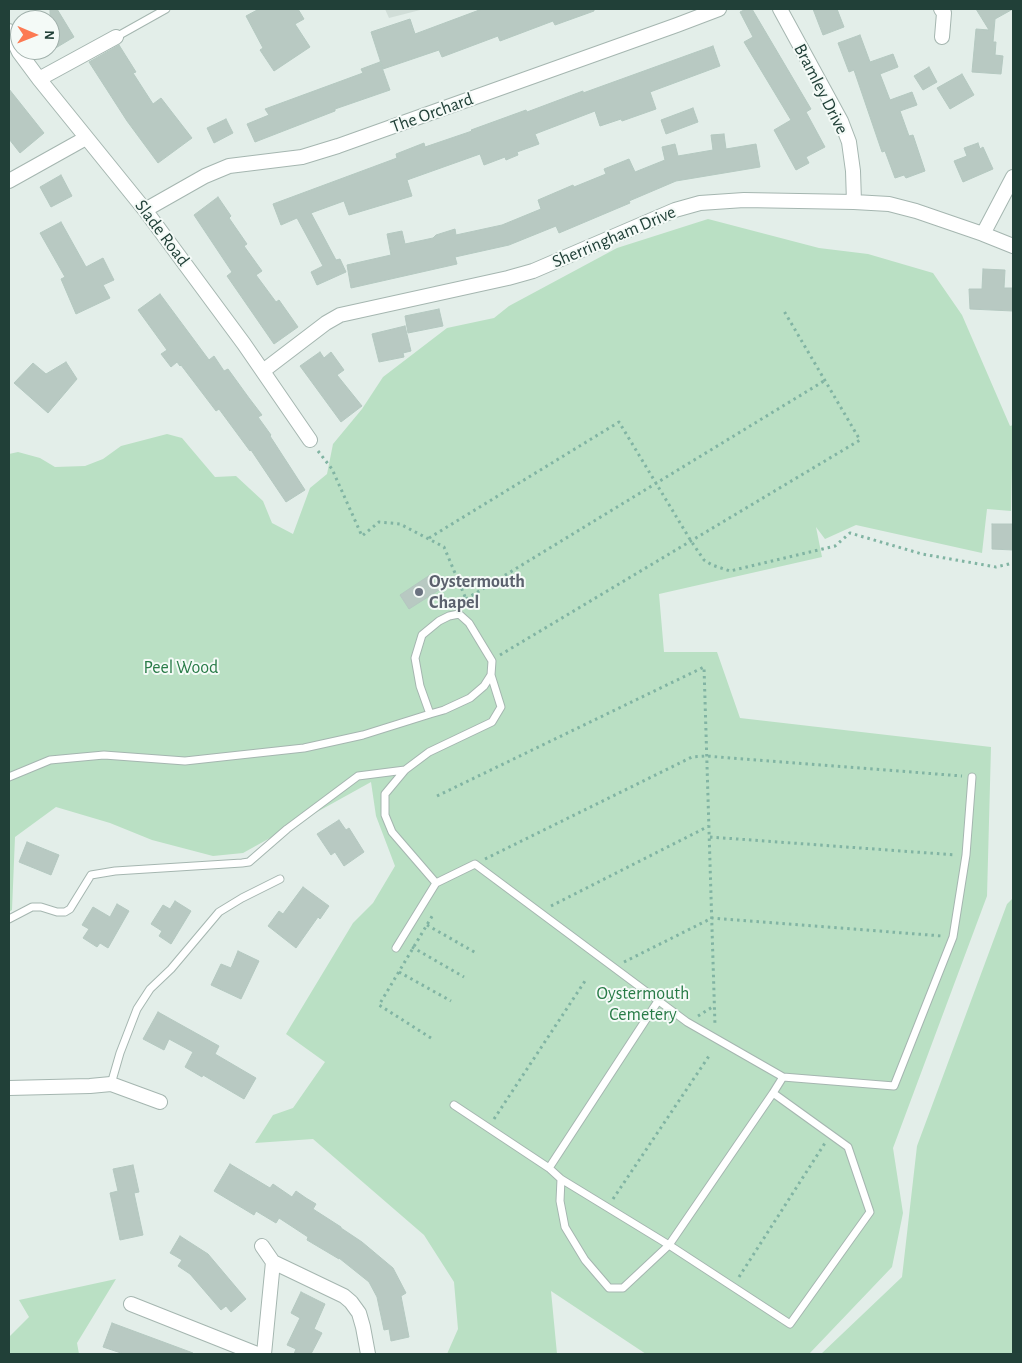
<!DOCTYPE html>
<style>
body{margin:0}
#map{position:relative;width:1022px;height:1363px;overflow:hidden;background:#e3eee9;font-family:"Alegreya Sans",sans-serif}
canvas{display:block}
.frame{position:absolute;inset:0;border:10px solid #214038;pointer-events:none}
.north{position:absolute;left:10px;top:10px;width:50px;height:50px;box-sizing:border-box;background:#f4faf7;border:1px solid #a0b0ab;border-radius:50%;rotate:91deg;font-size:14px;font-weight:700;line-height:20px;text-align:center;color:#214038}
.north::after{content:'';display:block;margin:auto;width:18px;height:22px;background:#fc7a53;clip-path:polygon(50% 0,100% 100%,50% 72%,0 100%)}
</style>
<div id="map">
<canvas width="1022" height="1363"></canvas>
<div class="frame"></div>
<div class="north">N</div>
</div>
<script>
const g = document.querySelector('canvas').getContext('2d');
g.lineJoin = 'round';
function fill(path, color) {
  g.fillStyle = color;
  g.fill(path, 'evenodd');
}
function poly(rows) {
  const path = new Path2D();
  for (const r of rows) {
    path.moveTo(r[0], r[1]);
    for (let i = 2; i < r.length; i += 2) path.lineTo(r[i], r[i + 1]);
  }
  return path;
}
function stroke(path, color, width, dash) {
  g.strokeStyle = color;
  g.lineWidth = width;
  g.lineCap = dash ? 'butt' : 'round';
  g.setLineDash(dash || []);
  g.stroke(path);
}
function write(font, color, halo, rows, align = 'center') {
  g.font = font + ' "Alegreya Sans",sans-serif';
  g.lineWidth = 4;
  g.setLineDash([]);
  g.textBaseline = 'middle';
  g.strokeStyle = halo;
  g.fillStyle = color;
  for (const [text, x, y, turn = 0] of rows) {
    g.save();
    g.translate(x, y);
    g.rotate((+turn || 0) * Math.PI / 180);
    g.textAlign = isNaN(turn) ? turn : align;
    if (halo) g.strokeText(text, 0, 0);
    g.fillText(text, 0, 0);
    g.restore();
  }
}
const built = poly([
 [385,9,424,9,389,18]
]);
const green = poly([
 [708,219,819,248,868,254,933,273,962,315,1010,426,1013,425,1011,511,987,509,982,553,856,525,825,539,816,527,822,557,659,594,664,652,717,652,740,718,991,747,987,896,893,1148,903,1213,892,1267,809,1354,646,1354,551,1291,557,1354,447,1354,458,1329,454,1282,424,1235,313,1139,255,1143,273,1115,293,1108,325,1062,286,1034,353,923,373,903,395,866,376,816,371,782,243,853,213,856,152,840,110,823,56,807,15,837,12,910,9,912,9,454,18,452,40,458,55,467,85,466,103,459,121,446,167,434,182,438,215,477,236,476,263,501,272,523,293,534,310,488,327,474,333,444,362,409,383,377,447,328,494,318,509,306,617,248],
 [1013,898,1013,1354,821,1354,902,1277,917,1146,1007,904],
 [116,1279,77,1343,79,1354,9,1354,9,1337,29,1317,19,1300]
]);
const building = poly([
 [50,9,57,9,74,37,54,49,50,42,50,9],
 [259,9,298,9,304,19,295,24,310,47,274,71,260,50,263,48,246,16,259,9],
 [482,9,594,9,594,11,555,25,553,21,500,41,498,36,442,57,439,50,383,69,371,32,410,19,415,34,482,9],
 [746,9,752,9,811,109,806,112,825,147,806,157,809,163,796,170,774,130,791,120,744,42,753,37,740,12,746,9],
 [813,9,837,9,844,27,823,35,813,9],
 [976,9,1013,9,995,19,993,42,996,42,995,55,1003,56,1001,74,972,72,976,29,989,30,976,9],
 [860,35,870,62,893,54,898,67,880,74,890,100,912,92,917,105,900,111,909,136,913,135,925,171,906,178,904,175,895,178,885,151,882,152,854,70,849,72,838,43,860,35],
 [119,45,136,72,133,73,153,104,161,98,192,138,158,163,127,121,89,62,119,45],
 [713,46,720,66,650,92,656,109,622,121,621,119,600,126,595,111,535,134,539,144,517,152,518,155,506,160,505,157,484,165,480,154,407,180,412,196,349,215,344,201,311,213,336,260,340,259,346,272,317,285,311,272,323,266,297,218,281,225,273,204,397,158,396,154,424,143,425,147,472,131,471,130,526,110,527,112,583,91,583,93,713,46],
 [380,62,390,90,335,109,335,111,255,142,247,124,269,115,265,109,363,73,361,69,380,62],
 [929,67,937,82,923,90,914,76,929,67],
 [962,74,974,95,950,109,937,88,962,74],
 [9,89,44,133,20,153,9,139,9,89],
 [693,108,698,122,666,134,661,120,693,108],
 [226,119,233,133,214,143,207,128,226,119],
 [724,134,726,149,756,144,760,167,676,181,629,201,630,203,559,233,556,226,509,245,455,257,457,264,351,288,347,265,391,255,387,234,402,231,405,244,433,238,436,235,455,229,456,235,502,225,541,209,538,200,573,185,574,187,606,174,604,169,629,159,635,172,665,160,662,147,675,144,678,156,713,150,711,135,724,134],
 [978,143,980,149,983,147,993,169,963,182,954,161,967,156,964,148,978,143],
 [61,175,72,196,51,207,40,187,61,175],
 [218,197,231,216,229,218,247,244,244,246,262,271,256,275,276,302,279,300,298,327,274,344,227,276,232,272,194,215,218,197],
 [61,222,86,267,103,258,114,280,103,285,110,298,76,314,61,279,65,277,40,233,61,222],
 [983,269,1005,270,1004,288,1013,288,1013,311,970,309,969,289,982,289,983,269],
 [160,294,209,360,214,356,224,371,228,369,249,398,262,415,258,417,271,435,270,436,305,490,286,502,251,450,250,451,219,409,216,411,181,365,180,366,177,362,171,367,161,354,167,350,138,310,160,294],
 [439,309,443,326,408,333,405,316,439,309],
 [405,326,411,351,403,353,404,357,379,362,372,334,405,326],
 [320,352,324,358,331,352,344,370,337,375,362,406,341,422,300,366,320,352],
 [66,362,77,379,48,413,14,383,33,363,46,374,66,362],
 [992,524,1013,524,1013,550,992,549,992,524],
 [430,575,439,590,409,609,400,595,430,575],
 [339,820,346,830,349,828,364,852,344,866,335,852,331,855,317,834,339,820],
 [27,842,59,855,51,875,19,862,27,842],
 [303,887,329,906,320,919,318,917,296,948,268,926,279,911,283,914,303,887],
 [175,901,191,911,171,944,159,936,162,931,151,924,163,905,170,909,175,901],
 [117,904,129,911,108,948,100,943,97,947,83,938,89,929,82,925,93,907,110,917,117,904],
 [238,951,259,961,241,999,211,985,221,964,231,968,238,951],
 [158,1012,219,1046,215,1054,256,1078,244,1099,203,1075,202,1077,185,1067,193,1052,169,1039,164,1050,143,1039,158,1012],
 [230,1164,270,1188,273,1184,292,1197,296,1191,306,1198,316,1204,313,1209,341,1227,341,1228,362,1242,393,1268,406,1293,401,1296,409,1337,391,1341,389,1329,384,1330,377,1297,369,1282,339,1258,339,1259,307,1240,308,1237,279,1218,276,1223,256,1211,254,1215,214,1191,230,1164],
 [133,1165,139,1192,134,1193,143,1235,120,1240,110,1193,118,1191,113,1169,133,1165],
 [180,1236,208,1254,246,1299,231,1312,226,1306,221,1310,190,1274,178,1266,182,1260,170,1253,180,1236],
 [301,1292,325,1304,314,1329,322,1333,311,1354,294,1354,296,1349,287,1345,300,1318,291,1313,301,1292],
 [112,1323,193,1353,193,1354,124,1354,103,1347,112,1323]
]);
const path = poly([
 [318,451,332,469,362,536,379,522,400,524,444,547,466,599,463,605],
 [429,538,619,422,691,541,704,560,712,565,730,571,835,546,850,533,922,554,996,567,1013,563],
 [466,599,824,381],
 [500,655,860,440,784,311],
 [437,796,704,667,715,1026],
 [710,837,956,855],
 [485,859,692,757,706,756,962,776],
 [551,906,709,826],
 [427,925,476,953],
 [412,947,464,977],
 [624,962,712,918,942,936],
 [399,972,451,1001],
 [698,1016,714,1006],
 [431,1038,379,1005,434,913],
 [494,1119,585,981],
 [613,1199,709,1056],
 [739,1277,825,1143]
]);
const lane = poly([
 [116,37,166,9],
 [9,777,50,760,104,755,185,761,304,748,363,735,430,714,444,710,470,698,484,686,491,675,492,661,469,623,459,614,449,616,439,621,422,635,415,658,420,686,430,714],
 [436,883,392,832,385,815,385,794,405,770,429,752,492,722,501,707,491,675],
 [9,919,32,907,41,907,57,912,65,912,70,909,91,875,115,871,242,863,249,862,287,829,358,776,405,770],
 [396,948,436,883,475,864,687,1022,783,1077,894,1086,953,937,966,855,972,777],
 [111,1084,120,1053,137,1009,150,989,171,969,219,912,242,898,280,879],
 [773,1093,783,1077],
 [454,1105,549,1168,561,1179,669,1245,790,1324,870,1212,848,1147,773,1093,669,1245,623,1288,609,1288,585,1260,565,1227,560,1201,561,1179],
 [549,1168,658,1001]
]);
const street = poly([
 [780,9,841,121,849,142,853,171,854,202],
 [941,9,944,13,942,37],
 [9,31,19,52,39,79,145,210,244,344,310,440],
 [39,79,116,37],
 [9,181,86,138],
 [145,210,205,176,229,166,302,157,338,146,677,25,719,9],
 [983,234,1013,177],
 [263,371,326,323,340,315,508,278,533,271,675,210,700,203,744,200,854,202,889,204,916,211,983,234,1013,246],
 [9,1088,90,1086,111,1084,160,1102],
 [262,1246,273,1262,344,1296,351,1302,359,1313,363,1327,368,1354],
 [131,1304,257,1354],
 [264,1354,273,1262]
]);
const markers = [
 [419,592,5,"#6b7280"]
];
const streetNames = [
 ["Bramley Drive",821,89,63],
 ["The Orchard",432,113,-20],
 ["Slade Road",162,233,53],
 ["Sherringham Drive",614,237,-23]
];
const worshipNames = [
 ["Oystermouth",429,582],
 ["Chapel",429,603]
];
const parkNames = [
 ["Peel Wood",181,668],
 ["Oystermouth",643,994],
 ["Cemetery",643,1015]
];
fill(built, '#d1ded8');
fill(green, '#bae0c4');
fill(building, '#b8c9c2');
stroke(building, '#b4c8c0', 1);
stroke(lane, '#a5b6b0', 9);
stroke(street, '#a5b6b0', 16);
stroke(path, '#81b4a3', 3, [2.5, 4]);
stroke(lane, '#fff', 7);
stroke(street, '#fff', 14);
for (const [x, y, r, color] of markers) {
  const dot = new Path2D();
  dot.arc(x, y, r, 0, 2 * Math.PI);
  g.fillStyle = color;
  g.fill(dot);
  stroke(dot, '#f4faf7', 2);
}
write('18px', '#214038', '#f4faf7', streetNames);
write('bold 18px', '#5b616d', '#f4faf7', worshipNames, 'left');
write('18px', '#287b47', '#f4faf7', parkNames);
</script>
